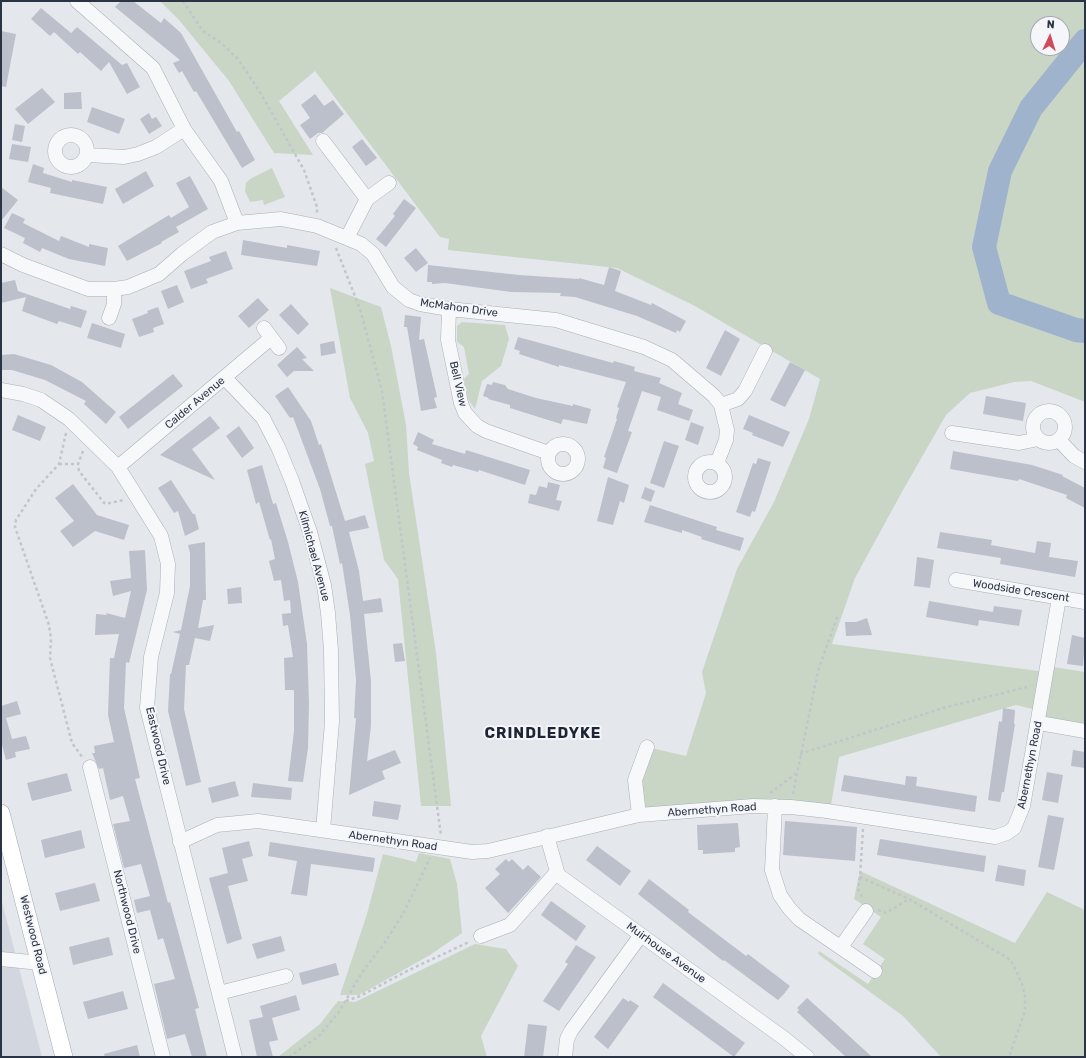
<!DOCTYPE html>
<style>
body{margin:0}
#map{position:relative;width:1086px;height:1058px;overflow:hidden;background:#e4e7ec;font-family:Rubik,sans-serif}
canvas{display:block}
.frame{position:absolute;inset:0;border:2px solid #2b3445;pointer-events:none}
.north{position:absolute;left:1030px;top:16px;width:40px;height:40px;box-sizing:border-box;background:#f4f6f9;border:1px solid #a4a8b1;border-radius:50%;rotate:4deg;font-size:11px;font-weight:700;line-height:16px;text-align:center;color:#2b3445}
.north::after{content:'';display:block;margin:auto;width:14px;height:18px;background:#d1495b;clip-path:polygon(50% 0,100% 100%,50% 72%,0 100%)}
</style>
<div id="map">
<canvas width="1086" height="1058"></canvas>
<div class="frame"></div>
<div class="north">N</div>
</div>
<script>
const g = document.querySelector('canvas').getContext('2d');
g.lineJoin = 'round';
function fill(path, color) {
  g.fillStyle = color;
  g.fill(path, 'evenodd');
}
function poly(rows) {
  const path = new Path2D();
  for (const r of rows) {
    if (r.length === 3) {
      path.moveTo(r[0] + r[2], r[1]);
      path.arc(r[0], r[1], r[2], 0, 2 * Math.PI);
      continue;
    }
    path.moveTo(r[0], r[1]);
    for (let i = 2; i < r.length; i += 2) path.lineTo(r[i], r[i + 1]);
  }
  return path;
}
function stroke(path, color, width, dash) {
  g.strokeStyle = color;
  g.lineWidth = width;
  g.lineCap = dash ? 'butt' : 'round';
  g.setLineDash(dash || []);
  g.stroke(path);
}
function write(font, color, halo, rows, align = 'center') {
  g.font = font + ' Rubik,sans-serif';
  g.lineWidth = 4;
  g.setLineDash([]);
  g.textBaseline = 'middle';
  g.strokeStyle = halo;
  g.fillStyle = color;
  for (const [text, x, y, turn = 0] of rows) {
    g.save();
    g.translate(x, y);
    g.rotate((+turn || 0) * Math.PI / 180);
    g.textAlign = isNaN(turn) ? turn : align;
    if (halo) g.strokeText(text, 0, 0);
    g.fillText(text, 0, 0);
    g.restore();
  }
}
const built = poly([
 [1,898,42,1057,1,1057]
]);
const green = poly([
 [160,1,1085,1,1085,402,1031,381,1014,382,970,393,946,415,903,490,855,578,832,644,1046,672,1047,666,1085,672,1085,731,1039,723,1040,711,1016,705,839,757,830,811,639,815,637,798,647,747,686,756,706,693,702,672,737,569,774,502,809,419,820,379,695,306,617,268,448,250,449,239,440,237,315,71,279,101,313,155,274,153,229,81,179,20],
 [1038,24,1062,24,1062,48,1038,48],
 [272,168,285,197,264,205,263,200,250,202,245,191,246,183,250,179],
 [330,288,381,307,391,346,406,425,409,473,436,653,451,806,421,806,398,579,384,560,365,464,374,461,368,433,350,398],
 [462,322,505,325,509,339,501,366,482,381,475,409,468,399,464,379,469,374,464,347,457,342,457,326],
 [419,853,450,859,457,884,462,933,430,955,359,995,340,995,367,914,383,854,416,862],
 [860,871,1015,943,1047,892,1085,910,1085,1057,941,1057,903,1016,818,954,819,951,868,984,885,959,863,944,881,917,854,899],
 [475,944,506,949,518,966,481,1036,487,1057,278,1057,320,1024,338,1001,355,1002]
]);
const river = poly([
 [1085,41,1031,108,1000,171,984,247,999,303,1076,330,1085,331]
]);
const building = poly([
 [121,1,133,1,161,23,164,18,181,33,237,132,239,131,255,160,242,168,196,91,194,92,182,71,179,73,173,63,180,60,115,7],
 [41,8,71,33,77,27,122,65,127,63,140,87,127,94,109,62,101,71,80,52,78,54,54,32,50,36,31,19],
 [1,31,16,34,6,87,1,86],
 [42,88,55,102,28,124,15,109],
 [81,92,82,109,64,109,64,93],
 [315,94,324,106,333,100,344,114,322,133,318,133,310,139,300,125,310,118,301,105],
 [92,107,125,119,119,134,87,122],
 [149,113,152,119,156,117,162,126,149,134,140,119],
 [15,124,25,126,22,142,12,140],
 [362,139,377,158,366,166,352,147],
 [12,144,31,147,28,162,9,159],
 [33,164,44,168,43,173,72,182,72,180,107,187,103,204,50,193,51,188,28,182],
 [146,171,154,186,123,204,115,189],
 [190,176,208,209,176,227,179,232,161,242,162,243,127,261,118,246,169,215,171,218,189,207,176,183],
 [1,187,18,200,1,221],
 [404,199,416,208,386,247,376,239,395,216,393,214],
 [12,213,25,219,23,223,59,241,61,236,89,247,89,244,108,248,105,266,69,259,42,248,40,252,23,243,25,238,4,228],
 [243,240,287,248,287,245,320,251,317,266,241,255],
 [416,248,428,263,416,272,404,258],
 [226,251,233,269,206,279,208,283,191,289,184,271,211,261,209,257],
 [428,265,519,275,579,279,579,278,604,285,609,267,621,271,615,291,651,305,652,303,686,321,680,332,677,330,676,333,637,316,575,297,560,296,561,293,511,292,445,283,432,284,432,282,427,282],
 [15,280,18,291,70,309,71,306,87,311,81,328,59,321,57,324,22,311,26,297,1,303,1,283],
 [177,285,184,302,168,309,161,291],
 [258,298,269,310,249,328,238,316],
 [291,304,309,324,298,335,279,315],
 [158,307,164,324,153,328,154,332,139,337,132,319,148,313,147,311],
 [405,315,421,317,419,340,424,339,437,397,434,398,437,408,421,411,407,327,404,327],
 [92,323,125,334,121,348,87,338],
 [725,330,740,339,721,376,706,368],
 [518,337,613,363,614,361,635,367,634,371,661,378,659,383,682,393,678,404,693,410,689,421,657,410,661,397,642,391,628,431,632,432,617,473,603,468,606,458,604,457,617,419,616,418,619,408,617,407,626,382,559,365,559,367,519,354,520,351,514,349],
 [334,341,336,353,321,356,320,344],
 [297,347,307,358,302,359,314,371,294,371,287,377,277,365],
 [14,354,51,365,82,382,116,412,106,424,84,404,86,401,45,380,12,370,1,370,1,355],
 [790,362,805,370,785,407,770,400],
 [173,374,183,386,128,429,119,417],
 [493,382,505,385,508,389,536,398,573,406,573,404,591,409,587,424,563,419,561,424,510,408,510,405,488,399,489,398,483,396,487,384,492,385],
 [288,387,311,421,319,445,321,444,345,521,365,515,369,528,349,532,359,571,363,601,381,598,383,612,364,614,371,681,371,725,367,761,395,750,401,763,382,771,385,779,349,795,356,718,354,718,356,680,350,615,342,563,340,564,332,526,330,526,320,489,293,417,290,418,275,396],
 [986,396,1026,403,1023,421,983,414],
 [18,415,46,427,40,441,12,430],
 [749,415,790,432,783,447,752,435,753,433,743,429],
 [210,416,220,428,192,449,215,480,160,455],
 [691,422,704,427,698,445,685,440],
 [239,426,254,448,242,458,226,436],
 [418,432,434,440,432,444,465,454,466,450,530,470,525,485,479,470,478,472,453,465,452,467,441,463,442,460,417,450,418,447,413,444],
 [664,441,679,446,664,488,650,483],
 [953,451,1032,465,1063,475,1062,476,1085,488,1085,508,1066,498,1067,495,1019,479,1018,481,950,469],
 [758,458,771,462,755,512,752,511,750,517,736,512,753,463,756,464],
 [262,465,273,504,276,503,288,542,298,582,307,644,309,703,308,748,303,782,288,781,294,731,294,691,293,690,285,690,284,658,293,657,288,625,283,626,282,614,291,613,290,600,284,601,281,580,274,581,269,561,275,559,271,539,270,540,259,502,256,504,247,470],
 [608,477,629,485,624,503,620,501,613,525,597,521],
 [171,480,193,514,195,514,199,529,185,536,178,511,174,513,158,488],
 [548,482,560,485,556,500,562,501,559,511,528,503,530,494,536,495,539,486,547,488],
 [73,484,97,515,129,525,124,540,95,531,73,547,60,531,74,521,55,498],
 [645,487,655,491,651,502,641,498],
 [650,505,717,527,716,530,744,538,740,551,701,539,702,537,682,530,682,533,644,522],
 [940,532,992,540,991,545,1035,553,1037,541,1051,543,1049,557,1078,561,1075,577,1000,564,1001,558,937,548],
 [205,542,206,600,203,600,198,628,214,625,210,641,195,638,189,665,186,665,184,709,201,782,186,786,168,711,170,674,171,674,180,634,173,632,181,630,190,586,190,553,188,545],
 [145,550,147,590,129,663,126,662,124,708,140,778,135,779,168,903,170,902,199,1008,195,1009,207,1057,192,1057,185,1034,167,1039,154,984,175,979,163,938,158,940,150,910,137,913,134,900,150,896,141,864,124,868,113,824,130,821,123,796,110,800,103,768,99,769,92,753,95,753,94,746,114,742,108,715,109,685,110,658,114,658,119,634,95,635,96,614,107,615,106,613,125,618,131,591,113,596,110,581,131,578,129,551],
 [917,557,934,560,930,588,914,586],
 [241,587,242,603,228,604,227,589],
 [929,601,993,612,994,606,1022,610,1019,626,979,620,978,626,926,617],
 [867,618,872,635,846,636,845,622,856,622],
 [1072,635,1085,638,1083,666,1067,664],
 [402,643,405,661,395,662,393,644],
 [17,701,21,714,6,718,12,739,26,736,30,749,15,752,16,757,6,760,1,741,1,706],
 [1003,708,1015,710,1014,724,1015,724,1004,792,1002,792,1000,802,988,800,999,721,1002,722],
 [1073,750,1085,752,1085,768,1071,766],
 [1047,772,1063,775,1058,803,1042,800],
 [67,773,72,791,32,801,27,783],
 [844,775,905,785,906,776,917,777,916,786,977,796,975,812,841,791],
 [235,781,239,796,212,803,208,788],
 [253,783,292,788,291,800,251,797],
 [374,801,401,805,398,820,372,816],
 [1048,815,1064,818,1054,870,1038,867],
 [785,821,857,827,855,861,783,855],
 [738,823,740,847,735,848,735,852,703,854,703,850,698,850,697,825],
 [81,830,85,848,45,858,41,840],
 [880,839,986,856,984,872,877,855],
 [249,841,253,856,242,859,248,881,228,886,242,939,227,944,209,878,228,873,222,848],
 [270,842,375,858,373,872,311,864,307,896,291,894,297,861,268,856],
 [597,846,631,871,620,886,586,860],
 [506,859,509,862,512,859,523,870,528,865,541,877,508,913,485,888,500,874,495,869],
 [998,865,1026,870,1024,886,995,881],
 [649,879,689,910,688,912,746,956,748,954,790,986,784,994,778,1000,724,960,723,961,638,894],
 [95,883,100,901,60,911,55,893],
 [551,901,586,926,576,941,541,915],
 [281,936,285,951,257,959,252,944],
 [109,937,113,955,73,965,69,947],
 [576,945,596,957,559,1011,543,1001,568,964,565,962],
 [336,963,339,975,302,985,299,973],
 [663,983,745,1043,734,1057,653,997],
 [123,991,128,1009,88,1019,83,1002],
 [296,995,300,1010,272,1018,278,1040,269,1042,273,1057,257,1057,249,1020,263,1017,260,1006],
 [623,998,629,1002,630,1000,639,1006,608,1049,594,1037],
 [807,998,835,1023,872,1057,846,1057,835,1047,797,1012,799,1010,797,1008],
 [528,1024,547,1026,543,1057,524,1057],
 [137,1045,140,1057,105,1057,104,1054]
]);
const path = poly([
 [183,1,203,31,221,43,237,58,260,92,304,170,317,207,317,214],
 [336,248,360,309,382,391,441,836],
 [66,433,59,464,36,489,16,520,15,527,49,625,51,639,50,658,72,743,83,758],
 [83,451,78,464,79,471,105,504,124,500],
 [59,464,78,464],
 [800,754,943,708,1031,686],
 [770,793,797,773],
 [793,794,818,671,838,615],
 [863,829,860,877,909,899,1011,960,1022,984,1025,996,1025,1011,1009,1057],
 [860,877,858,889,863,899],
 [878,910,886,913,909,899],
 [346,1001,360,996,409,970,469,942],
 [289,1057,319,1036,339,1012,363,971,386,941,404,912,430,858]
]);
const minor = poly([
 [77,1,153,68,184,129,221,181,237,223],
 [71,151,16],
 [323,141,367,199,347,238],
 [88,155,124,157,138,154,156,147,184,129],
 [367,199,389,183],
 [1,254,23,265,88,289,114,289,128,287,159,274,182,254,212,232,237,223,281,219,317,226,361,244,373,254,393,287,409,300,420,304,449,309,556,320,644,347,672,360,714,396,721,405,727,430,726,440,717,463],
 [449,309,448,340,461,403,465,413,477,426,486,431,549,453],
 [109,318,114,304,114,289],
 [264,328,279,348],
 [225,378,263,418,278,447,292,481,310,532,324,585,328,613,331,650,332,722,323,830],
 [1,390,23,394,41,400,69,419,118,467,161,536,168,564,167,593,151,657,147,708,235,1057],
 [721,405,738,399,745,391,765,351],
 [1049,427,16],
 [952,433,1019,443,1038,439],
 [1059,440,1074,456,1085,462],
 [563,459,15],
 [710,477,15],
 [118,467,271,338],
 [956,580,1085,602],
 [1039,723,1085,731],
 [90,767,163,1057],
 [775,806,772,870,780,895,789,908,799,919,875,971],
 [639,815,635,780,647,747],
 [547,836,558,875,785,1039,807,1057],
 [180,842,217,825,258,821,472,852,488,851,639,815,753,806,791,807,827,811,995,837,1007,833,1014,828,1023,806,1059,598],
 [481,936,510,925,556,873],
 [841,947,866,911],
 [1,959,40,963],
 [219,993,286,976],
 [565,1057,567,1039,571,1031,641,935]
]);
const major = poly([
 [1,813,64,1057]
]);
const streetNames = [
 ["McMahon Drive",459,308,8],
 ["Bell View",458,384,77],
 ["Calder Avenue",195,403,-40],
 ["Kilmichael Avenue",314,556,75],
 ["Woodside Crescent",1021,591,9],
 ["Eastwood Drive",158,746,77],
 ["Abernethyn Road",1030,765,-79],
 ["Abernethyn Road",712,810,-4],
 ["Abernethyn Road",393,841,8],
 ["Northwood Drive",127,912,76],
 ["Westwood Road",33,935,76],
 ["Muirhouse Avenue",666,953,36]
];
const districtNames = [
 ["CRINDLEDYKE",543,734]
];
fill(built, '#d2d6de');
fill(green, '#c9d6c5');
stroke(river, '#9fb4cc', 24);
fill(building, '#bbc0ca');
stroke(minor, '#a9aeb7', 15);
stroke(major, '#a3abb8', 18);
stroke(path, '#c2c5cb', 2.5, [3, 3]);
stroke(minor, '#f7f8fa', 14);
stroke(major, '#fff', 17);
write('11px', '#2b3445', '#f4f6f9', streetNames);
g.letterSpacing = '1px';
write('bold 15px', '#1d2536', '#f4f6f9', districtNames);
g.letterSpacing = '0px';
</script>
